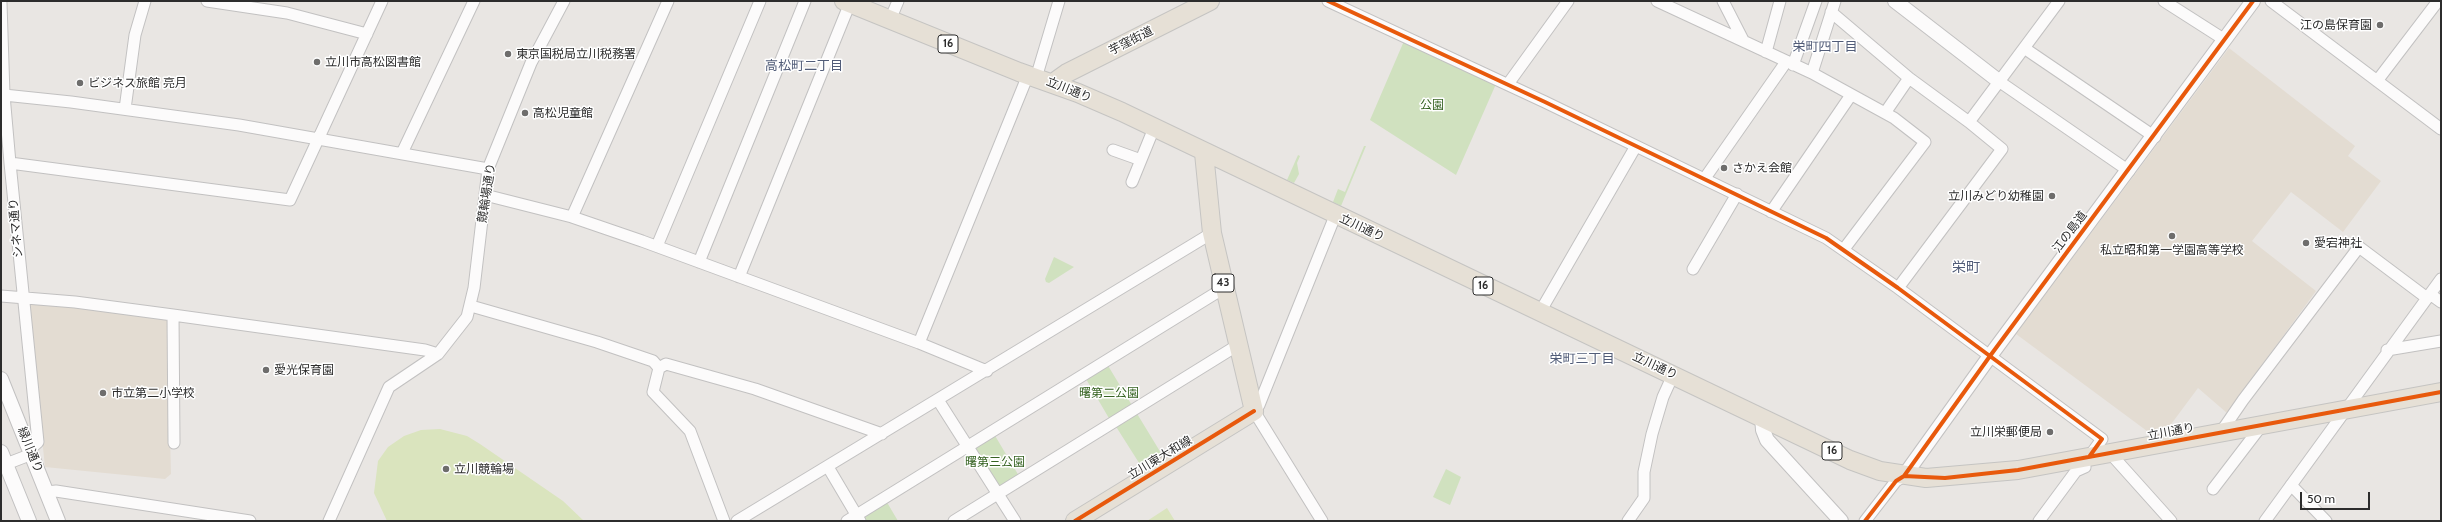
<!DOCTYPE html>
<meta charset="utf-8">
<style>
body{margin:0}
#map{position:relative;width:2442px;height:522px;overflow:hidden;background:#e9e6e3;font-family:Cabin,sans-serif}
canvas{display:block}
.frame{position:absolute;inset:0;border:2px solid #2c2c2c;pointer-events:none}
.scale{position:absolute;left:2300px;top:492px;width:70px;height:18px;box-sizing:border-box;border:2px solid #2c2c2c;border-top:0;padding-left:5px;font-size:12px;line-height:14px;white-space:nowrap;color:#2c2c2c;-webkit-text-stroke:3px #fff;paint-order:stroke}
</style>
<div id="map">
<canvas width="2442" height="522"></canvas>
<div class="frame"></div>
<div class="scale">50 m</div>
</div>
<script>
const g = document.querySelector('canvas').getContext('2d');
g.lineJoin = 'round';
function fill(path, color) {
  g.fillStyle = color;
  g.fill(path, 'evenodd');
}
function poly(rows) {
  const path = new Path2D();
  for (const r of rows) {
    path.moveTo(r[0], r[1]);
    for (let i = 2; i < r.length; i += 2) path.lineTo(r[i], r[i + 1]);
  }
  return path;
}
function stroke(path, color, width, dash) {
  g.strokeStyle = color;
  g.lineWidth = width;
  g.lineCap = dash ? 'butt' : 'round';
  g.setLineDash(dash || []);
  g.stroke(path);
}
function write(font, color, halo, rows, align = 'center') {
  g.font = font + ' Cabin,"Noto Sans JP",sans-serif';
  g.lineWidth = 3;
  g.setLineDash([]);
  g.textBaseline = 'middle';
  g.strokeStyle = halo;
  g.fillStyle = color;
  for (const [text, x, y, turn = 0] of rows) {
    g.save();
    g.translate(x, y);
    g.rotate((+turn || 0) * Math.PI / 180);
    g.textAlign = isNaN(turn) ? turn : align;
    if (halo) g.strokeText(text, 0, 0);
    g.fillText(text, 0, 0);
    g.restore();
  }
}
const education = poly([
 [2229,48,2355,146,2348,156,2381,181,2343,232,2291,192,2252,241,2316,291,2227,413,2198,388,2166,431,2147,431,2016,334],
 [28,301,167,319,171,474,165,479,45,467]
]);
const green = poly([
 [1404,41,1496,84,1456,175,1370,120],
 [1364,146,1366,146,1341,206,1333,202,1338,189,1345,192],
 [1298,155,1300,156,1297,163,1299,174,1294,183,1287,180],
 [1054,257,1074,267,1049,283,1046,282,1045,279],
 [1107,364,1133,407,1110,420,1086,379],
 [1136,412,1164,458,1146,470,1141,466,1115,425],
 [994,434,1019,476,997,490,971,448],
 [1446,469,1461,477,1450,505,1433,497],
 [885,499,898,521,861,521,858,516]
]);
const pitch = poly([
 [440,429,467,436,480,444,563,501,584,521,387,521,374,493,378,461,388,447,404,436,421,430],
 [1167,508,1175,521,1147,521]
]);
const minor = poly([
 [207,1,287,13,367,34],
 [1328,1,1545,102,1826,238,1898,288,2102,439,2089,457],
 [1657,1,1812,73,1894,118,1925,142,1844,249],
 [1723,1,1743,40],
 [2164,1,2225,40],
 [2271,1,2441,129],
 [1,3,4,95,10,163,38,442,30,449],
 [1831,12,1909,78,1969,122,2059,1],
 [890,20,898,1],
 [2024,48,2155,137],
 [1766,52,1780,1],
 [1793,65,1816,1],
 [1812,73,1835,1],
 [1036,78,1059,1],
 [2377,81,2438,1],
 [2000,82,2129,171],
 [1508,84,1568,1],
 [4,95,71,102,239,125,488,169],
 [125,109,135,35,145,1],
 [1885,113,1909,78],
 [1113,150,1141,160],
 [402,153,474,1],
 [10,163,290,200,382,1],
 [1705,178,1786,62],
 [1132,182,1154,128],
 [485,195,572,217,642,241,919,343,987,371],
 [1771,212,1851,95],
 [572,217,668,1],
 [657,246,760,1],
 [699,262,805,1],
 [1693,269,1737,194],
 [739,277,850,3],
 [1898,288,2002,149,1969,122],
 [2430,294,2441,302],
 [1,296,75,302,173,315,425,350,438,354],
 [471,306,597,342,653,361,659,368],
 [1540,312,1636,146],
 [173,315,174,443],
 [919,343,1028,75],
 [2387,350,2441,341],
 [938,400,1015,521],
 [2221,432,2243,400,2359,247,2427,298],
 [2110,453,2171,521],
 [1,463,6,464,32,454],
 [828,467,860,521],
 [2291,485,2326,521],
 [2213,489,2262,425],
 [47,492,56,491,250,521],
 [329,521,389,387,438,354,467,317,474,288,488,169,531,63,564,1],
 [724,521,690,431,653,392,659,368,666,364,755,389,882,434],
 [737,521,1212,233],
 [847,521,1224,288],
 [954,521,1238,345],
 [1322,521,1254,411,1259,405,1335,216],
 [1628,521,1644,498,1644,472,1652,434,1663,397,1673,375],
 [1865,521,1896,481,1904,476],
 [2039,521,2076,471,2085,467,2084,458],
 [2265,521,2441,279]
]);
const tertiary = poly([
 [1895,1,2000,82],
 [1,379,58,521],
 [1762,417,1763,430,1767,440,1841,521],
 [1,452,29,521],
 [1904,476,1990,356,2253,1]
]);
const primary = poly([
 [844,1,1019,72,1078,93,1122,112,1850,460,1880,471,1926,478,2018,470,2441,392],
 [1053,83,1067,73,1210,1],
 [1075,521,1254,411,1212,233,1204,153]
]);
const cycleway = poly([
 [1328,1,1545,102,1826,238,1898,288,2102,439,2089,457],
 [1904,476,1945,478,2018,470,2441,392],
 [1075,521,1254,411],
 [1865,521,1896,481,1904,476,1990,356,2253,1]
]);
const markers = [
 [2380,25,4,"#6e6d6c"],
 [508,54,4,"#6e6d6c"],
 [317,62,4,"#6e6d6c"],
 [80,83,4,"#6e6d6c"],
 [525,113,4,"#6e6d6c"],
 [1724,168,4,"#6e6d6c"],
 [2052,196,4,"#6e6d6c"],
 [2172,236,4,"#6e6d6c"],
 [2306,243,4,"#6e6d6c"],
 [266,370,4,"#6e6d6c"],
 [103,393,4,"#6e6d6c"],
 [2050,432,4,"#6e6d6c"],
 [446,469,4,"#6e6d6c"]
];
const shields = [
 [948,44,20],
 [1223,283,22],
 [1483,286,20],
 [1832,451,20]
];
const shieldNames = [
 ["16",948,44],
 ["43",1223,283],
 ["16",1483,286],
 ["16",1832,451]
];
const poiNames = [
 ["江の島保育園",2372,25,"right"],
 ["東京国税局立川税務署",516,54],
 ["立川市高松図書館",325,62],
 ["ビジネス旅館 亮月",88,83],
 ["高松児童館",533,113],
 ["さかえ会館",1732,168],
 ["立川みどり幼稚園",2044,196,"right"],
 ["愛宕神社",2314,243],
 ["私立昭和第一学園高等学校",2172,250,"center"],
 ["愛光保育園",274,370],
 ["市立第二小学校",111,393],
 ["立川栄郵便局",2042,432,"right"],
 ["立川競輪場",454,469]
];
const streetNames = [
 ["芋窪街道",1131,41,-27],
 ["立川通り",1069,90,22],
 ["競輪場通り",487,193,-81],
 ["シネマ通り",16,228,-95],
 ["立川通り",1362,228,25],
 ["江の島道",2070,232,-53],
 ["立川通り",1655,366,25],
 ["立川通り",2171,432,-11],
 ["緑川通り",30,450,68],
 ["立川東大和線",1160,458,-31]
];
const parkNames = [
 ["公園",1432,105],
 ["曙第二公園",1109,393],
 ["曙第三公園",995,462]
];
const neighbourhoodNames = [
 ["栄町四丁目",1825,47],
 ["高松町二丁目",804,66],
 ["栄町三丁目",1582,359]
];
const quarterNames = [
 ["栄町",1966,268]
];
fill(education, '#e3dcd2');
fill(green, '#d0e1bf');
fill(pitch, '#dae4be');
stroke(minor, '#c2c1c1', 13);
stroke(tertiary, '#c2c1c1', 16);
stroke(primary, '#c5c4c2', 20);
stroke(minor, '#fcfbfb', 11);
stroke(tertiary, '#fcfbfb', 14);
stroke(primary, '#e6e0d6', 18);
stroke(cycleway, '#e8590c', 4);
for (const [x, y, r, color] of markers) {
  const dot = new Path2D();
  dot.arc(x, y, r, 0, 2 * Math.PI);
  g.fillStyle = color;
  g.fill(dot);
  stroke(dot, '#fff', 1.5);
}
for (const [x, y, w] of shields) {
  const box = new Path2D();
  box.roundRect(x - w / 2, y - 9, w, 18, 3);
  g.fillStyle = '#fff';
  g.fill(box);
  stroke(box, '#2c2c2c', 1);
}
write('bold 11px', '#2c2c2c', null, shieldNames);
write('12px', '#2c2c2c', '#fff', poiNames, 'left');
write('12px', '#2c2c2c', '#fff', streetNames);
write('12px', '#366322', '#fff', parkNames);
write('13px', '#515c78', '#fff', neighbourhoodNames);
write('14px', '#515c78', '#fff', quarterNames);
</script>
